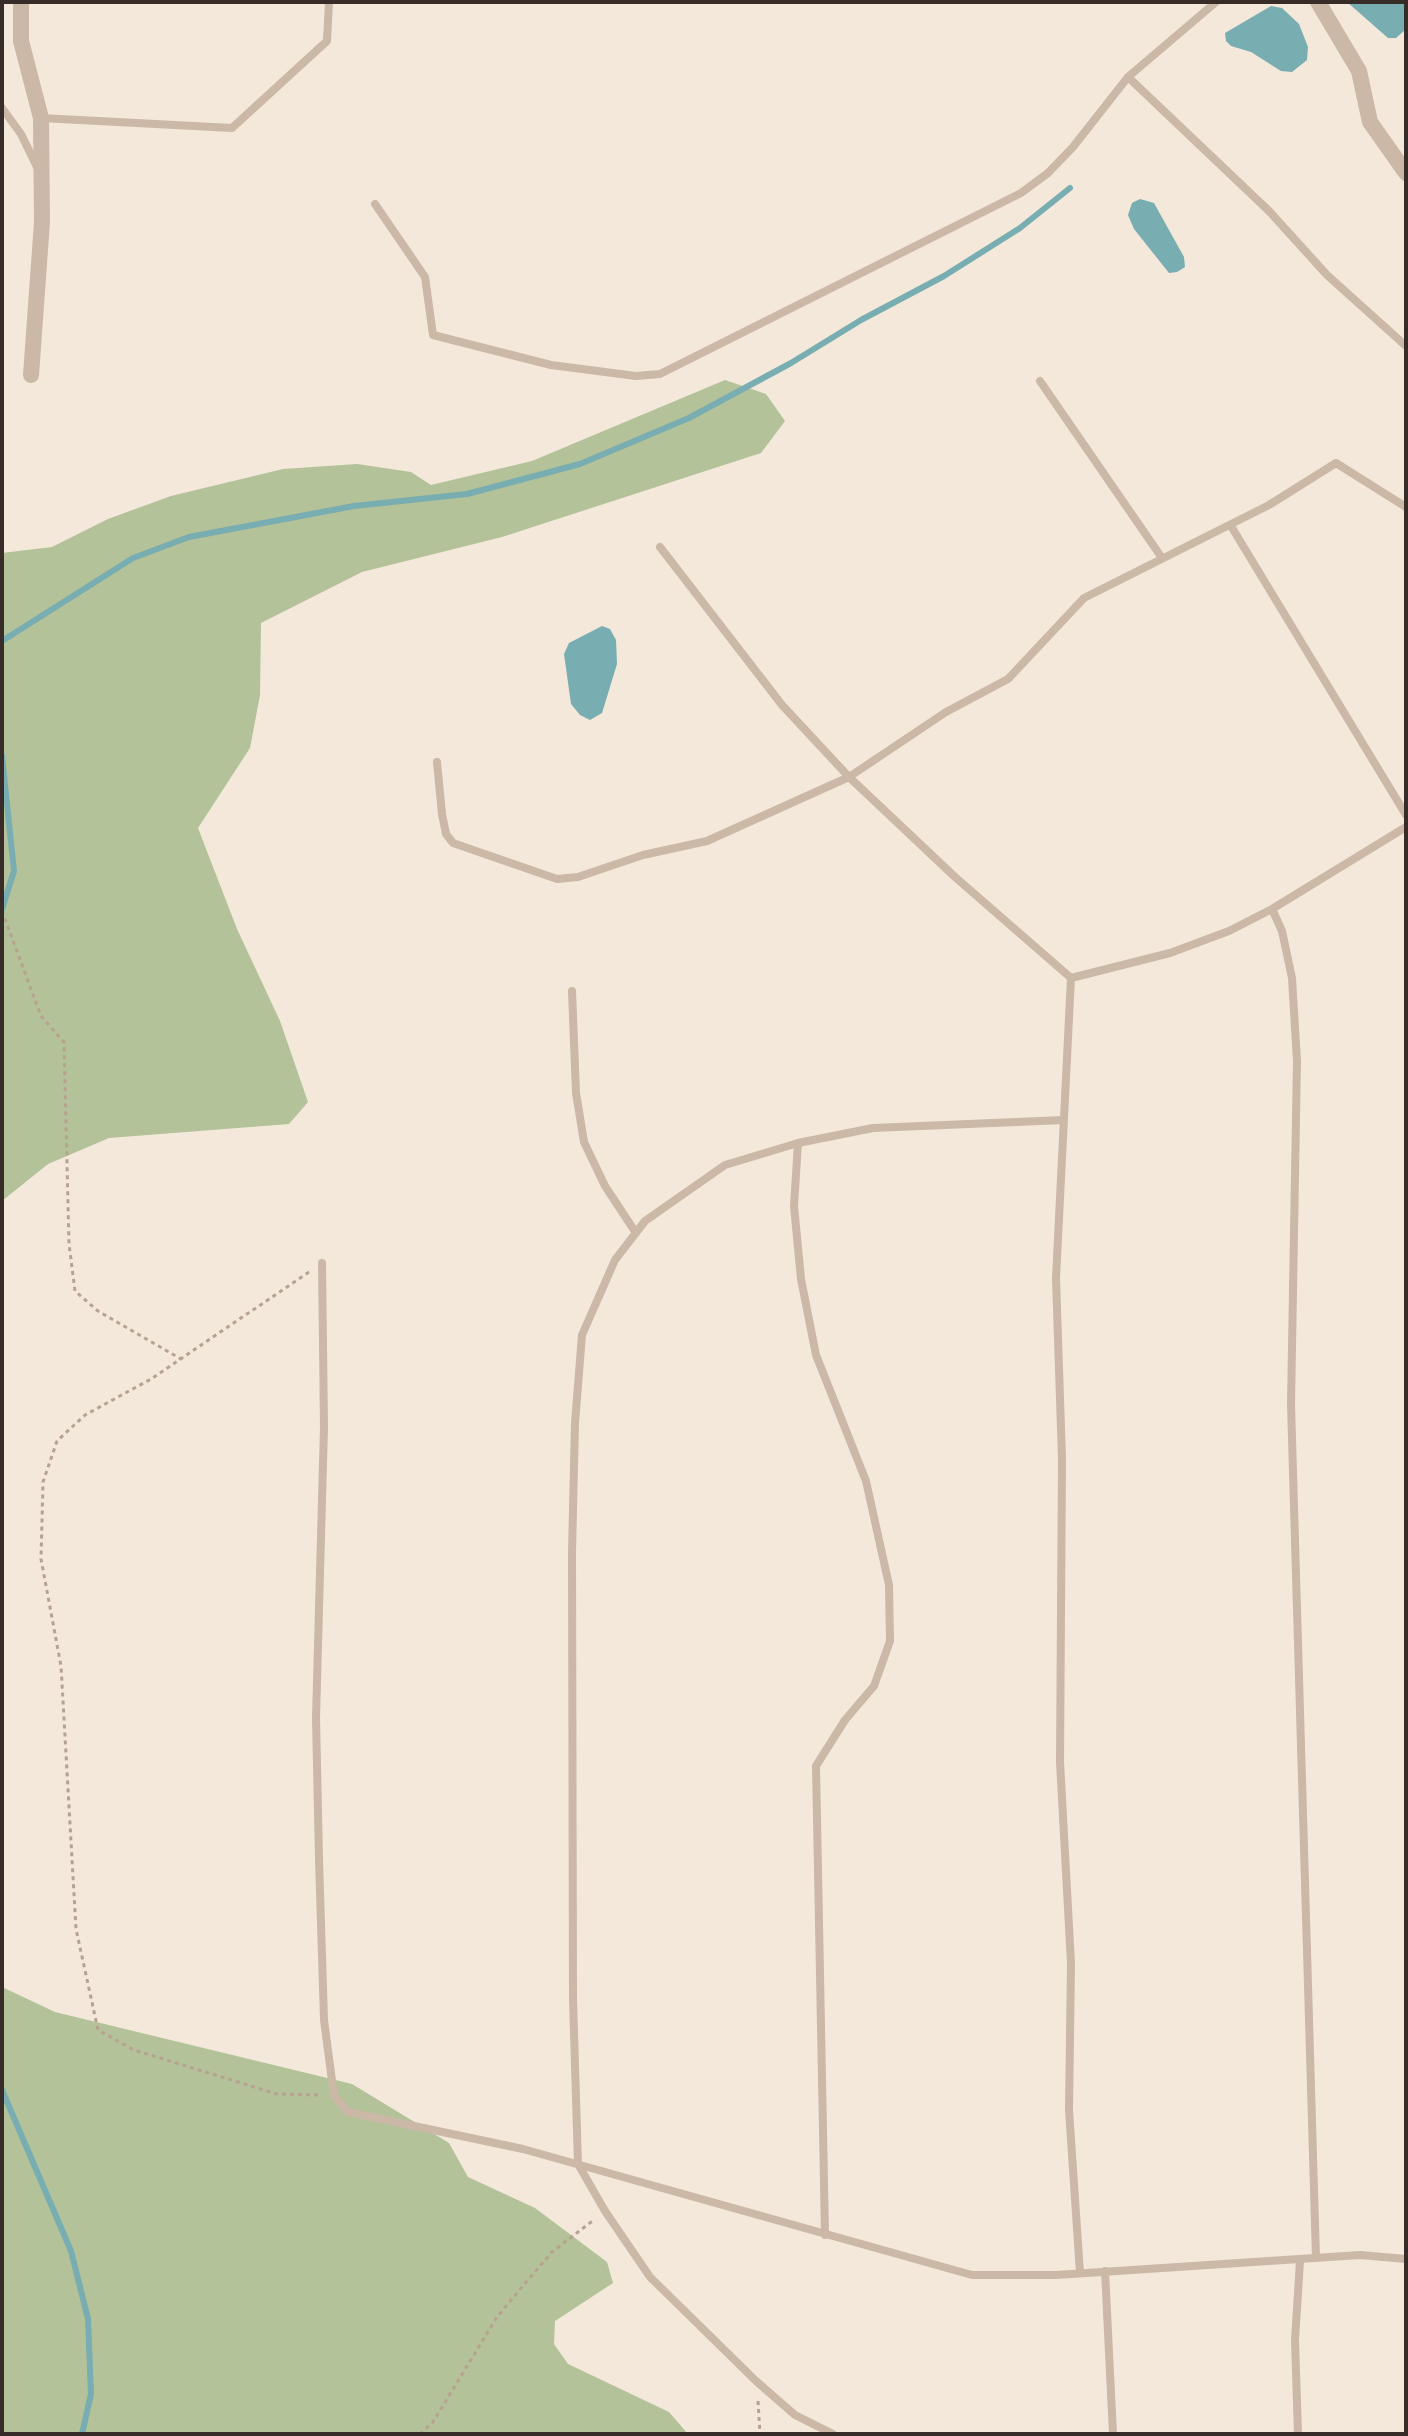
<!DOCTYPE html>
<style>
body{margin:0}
#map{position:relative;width:1408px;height:2436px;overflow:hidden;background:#f3e8da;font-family:Commissioner,sans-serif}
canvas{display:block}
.frame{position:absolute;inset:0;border:4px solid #372c27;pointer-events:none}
</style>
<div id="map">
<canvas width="1408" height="2436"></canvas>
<div class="frame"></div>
</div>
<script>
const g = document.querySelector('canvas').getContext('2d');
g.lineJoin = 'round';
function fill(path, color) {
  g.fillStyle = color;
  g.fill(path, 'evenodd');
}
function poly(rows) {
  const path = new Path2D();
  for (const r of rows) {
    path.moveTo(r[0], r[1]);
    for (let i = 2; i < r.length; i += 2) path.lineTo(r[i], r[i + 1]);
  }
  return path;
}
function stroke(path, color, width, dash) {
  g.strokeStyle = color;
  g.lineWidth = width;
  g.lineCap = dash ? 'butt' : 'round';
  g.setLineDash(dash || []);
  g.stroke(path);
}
const green = poly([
 [725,380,766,394,785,421,761,453,502,537,362,572,261,623,260,695,250,748,198,828,237,929,280,1021,308,1102,289,1124,109,1138,48,1164,2,1201,2,553,52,547,108,519,171,496,283,469,357,464,411,472,431,485,532,461],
 [2,1987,55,2012,352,2084,449,2143,468,2177,535,2208,607,2262,613,2283,555,2321,554,2344,568,2364,669,2412,688,2434,2,2434]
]);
const water = poly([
 [1347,2,1406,2,1406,29,1396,38,1388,38],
 [1271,6,1282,8,1299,24,1308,47,1307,60,1292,72,1281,71,1251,52,1231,46,1226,41,1225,33],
 [1140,199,1154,203,1184,257,1185,267,1177,272,1169,273,1134,229,1128,215,1132,203],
 [602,626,610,629,616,640,617,664,602,713,590,720,580,715,571,704,564,654,569,643]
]);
const stream = poly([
 [2,641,133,558,189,537,354,506,467,494,580,464,689,418,791,363,861,320,944,276,1020,228,1070,188],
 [2,756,14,871,2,909],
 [2,2090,71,2251,88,2319,91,2394,82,2434]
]);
const path = poly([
 [2,911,41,1016,64,1042,69,1244,75,1291,98,1311,181,1359],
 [309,1272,151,1379,85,1415,57,1441,43,1482,41,1559,61,1666,76,1929,98,2030,134,2050,277,2094,322,2095],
 [758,2401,760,2434],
 [420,2434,433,2422,497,2317,521,2288,552,2252,595,2219]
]);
const lane = poly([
 [1128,77,1269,211,1327,275,1406,346],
 [2,108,21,134,38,169],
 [41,118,232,128,327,41,329,2],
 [375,204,425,277,433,335,551,365,636,376,660,374,1021,193,1048,173,1073,147,1128,77,1216,2],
 [1040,381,1162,558],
 [1231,526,1406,815],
 [660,547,782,705,849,777,946,712,1008,679,1084,598,1269,505,1336,463,1406,507],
 [437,762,442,814,446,834,453,843,557,879,578,877,643,855,707,841,849,777,955,877,1071,978,1170,953,1229,931,1272,909,1406,827],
 [1272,909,1282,931,1292,978,1297,1061,1291,1404,1316,2258],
 [1071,978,1056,1278,1062,1459,1060,1762,1071,1963,1069,2110,1080,2273],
 [572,991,576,1093,584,1142,605,1186,636,1233],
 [798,1143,794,1206,801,1279,816,1355,866,1481,889,1585,890,1641,874,1686,845,1720,816,1766,825,2235],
 [322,1263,324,1427,316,1718,319,1859,324,2020,334,2096,348,2112,523,2149,972,2275,1056,2275,1360,2255,1406,2259],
 [1105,2271,1113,2434],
 [833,2434,795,2415,756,2381,650,2277,605,2211,578,2164,573,1999,572,1553,575,1423,582,1335,615,1260,645,1221,725,1165,798,1143,873,1128,1064,1120],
 [1298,2434,1295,2340,1300,2261]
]);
const street = poly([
 [21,2,21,41,41,118,42,222,31,375],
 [1318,2,1359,71,1370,122,1406,173]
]);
fill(green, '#b3c299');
fill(water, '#78adb1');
stroke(stream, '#78adb1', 6);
stroke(path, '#b7a290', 3, [4, 4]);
stroke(lane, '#cbb8a6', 8);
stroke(street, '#cbb8a6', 16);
</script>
